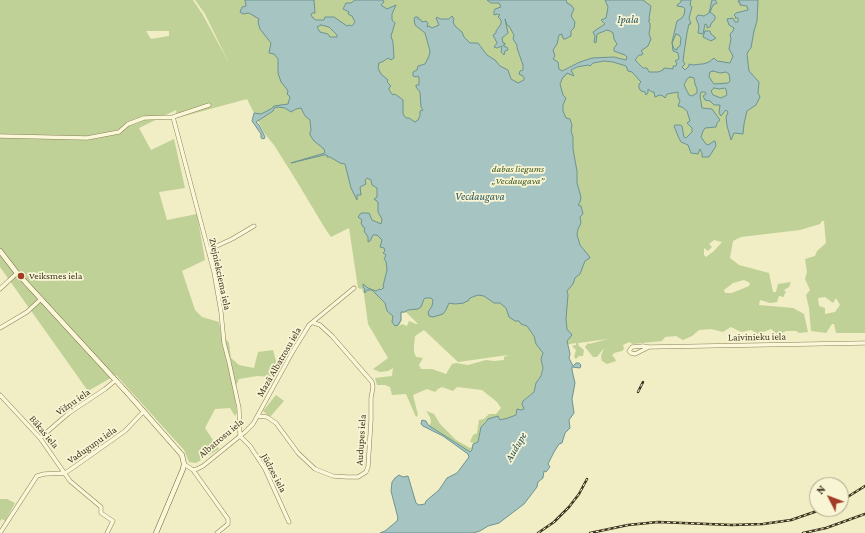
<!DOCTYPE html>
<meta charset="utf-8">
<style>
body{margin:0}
#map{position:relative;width:865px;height:533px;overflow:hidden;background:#f1edc4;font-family:"Crimson Pro",serif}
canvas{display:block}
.north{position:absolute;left:809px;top:477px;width:40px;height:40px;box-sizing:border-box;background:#f8f5d5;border:1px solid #ada78c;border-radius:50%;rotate:312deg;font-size:11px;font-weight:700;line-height:16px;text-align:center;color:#3d331e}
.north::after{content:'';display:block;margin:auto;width:14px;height:18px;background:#a23c24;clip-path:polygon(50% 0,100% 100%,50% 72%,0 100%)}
</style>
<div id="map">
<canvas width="865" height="533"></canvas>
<div class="north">N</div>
</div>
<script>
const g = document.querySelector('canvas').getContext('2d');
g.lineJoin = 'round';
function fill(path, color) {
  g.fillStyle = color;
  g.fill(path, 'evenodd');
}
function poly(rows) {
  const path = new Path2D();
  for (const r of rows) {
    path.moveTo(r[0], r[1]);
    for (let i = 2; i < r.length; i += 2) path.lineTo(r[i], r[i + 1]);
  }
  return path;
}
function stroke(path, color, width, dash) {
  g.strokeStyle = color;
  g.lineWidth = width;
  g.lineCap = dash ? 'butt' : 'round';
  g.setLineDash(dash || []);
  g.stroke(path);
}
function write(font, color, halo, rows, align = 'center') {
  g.font = font + ' "Crimson Pro",serif';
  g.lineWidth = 3.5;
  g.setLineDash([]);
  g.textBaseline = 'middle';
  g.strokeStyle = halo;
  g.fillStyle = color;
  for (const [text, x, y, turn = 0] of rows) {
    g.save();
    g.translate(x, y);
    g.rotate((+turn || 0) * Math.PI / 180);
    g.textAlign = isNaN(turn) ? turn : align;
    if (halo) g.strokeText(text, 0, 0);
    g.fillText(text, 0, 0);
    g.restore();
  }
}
const green = poly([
 [0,0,193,0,203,15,229,63,205,14,195,0,865,0,865,333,836,333,834,324,832,324,826,333,811,331,809,308,806,295,810,290,805,279,807,272,805,259,815,256,817,251,826,243,824,221,822,221,820,224,800,230,741,237,733,241,730,258,739,265,769,273,773,292,776,292,778,284,791,282,789,287,784,290,786,292,784,295,784,297,779,296,777,302,770,303,760,300,759,305,793,308,804,314,808,332,799,333,796,331,786,331,778,335,771,329,758,334,751,330,741,332,731,327,723,332,711,329,699,330,692,336,683,340,676,336,665,337,662,341,633,344,629,342,623,345,624,349,622,351,614,353,612,356,614,357,616,361,607,364,602,361,601,356,604,348,597,357,593,357,585,347,588,343,589,344,608,339,578,343,579,346,584,350,583,356,579,356,576,359,574,357,576,350,572,346,576,345,576,343,542,349,543,355,541,359,543,368,541,376,537,383,534,392,523,401,524,409,517,410,516,415,508,419,486,421,481,427,478,442,475,443,470,442,473,435,477,433,479,420,484,419,489,414,496,414,501,408,497,402,482,390,457,387,453,391,442,387,438,389,435,392,427,389,413,395,418,415,416,417,406,394,392,395,390,387,385,385,377,385,375,378,392,376,393,368,388,371,380,372,373,369,388,358,368,324,364,294,362,289,358,288,349,228,331,237,326,230,296,180,274,145,264,133,247,99,177,118,176,110,139,128,151,150,174,139,185,188,159,192,167,220,197,214,205,260,182,271,195,310,202,317,219,322,221,333,229,343,231,358,239,365,254,368,258,352,273,350,278,368,273,377,257,376,239,379,234,391,237,413,235,416,230,408,215,409,205,428,219,449,196,463,189,462,184,450,116,375,88,391,0,267],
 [146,31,169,31,169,36,151,39],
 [714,240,722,242,714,251,706,257,704,255,704,248,708,251,712,247,709,244],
 [744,280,750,283,749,286,732,293,725,293,724,290,733,283],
 [825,297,833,303,836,298,840,305,835,312,825,314,825,308,819,306,818,298],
 [406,312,418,324,416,324,409,321,407,326,402,324,399,326,402,320,400,315,402,313],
 [424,330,458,362,508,355,504,357,504,360,494,361,486,360,468,365,456,363,452,364,446,374,432,369,421,369,419,365,423,358,416,357,414,352,414,346,415,336],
 [276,395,284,401,270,417,263,411],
 [426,411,434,414,440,424,456,440,470,448,472,447,472,450,469,452,429,426,431,422,430,417],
 [0,499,7,499,15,503,5,521,2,519,0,521]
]);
const water = poly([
 [245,0,314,0,315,13,312,13,311,15,313,18,316,20,324,20,325,17,334,17,347,26,349,25,352,26,355,22,352,16,348,14,349,12,343,9,346,3,351,3,355,0,383,0,384,2,381,5,387,9,396,5,392,14,392,20,395,23,391,36,393,42,394,58,391,60,388,58,385,60,384,61,379,63,378,68,381,74,388,80,387,82,391,86,389,88,389,90,393,95,395,94,403,100,403,114,406,118,409,118,415,122,418,120,420,116,420,111,423,110,421,107,420,92,416,87,416,85,419,85,419,78,418,76,416,77,413,76,413,72,417,70,418,66,425,64,429,56,430,51,425,33,415,25,414,19,415,17,418,17,418,19,420,19,422,22,426,21,428,23,427,27,429,26,432,28,439,25,436,18,437,17,440,19,449,19,452,16,454,19,453,22,455,26,462,32,464,37,470,43,478,43,487,55,495,60,500,66,508,70,511,79,518,83,524,80,524,78,522,75,520,75,519,74,520,71,523,70,523,65,517,48,517,45,513,39,514,35,509,26,507,25,505,19,508,33,502,38,503,43,505,43,505,45,503,45,505,47,507,47,508,50,505,51,504,55,501,52,502,46,497,48,494,47,497,43,493,35,496,33,496,31,501,24,501,20,498,17,500,15,497,14,494,15,494,11,495,9,501,7,499,3,491,3,487,0,566,0,567,3,571,5,574,9,571,16,575,22,574,28,571,31,571,36,565,39,563,39,564,38,562,37,562,34,559,35,557,44,553,50,555,56,553,59,558,62,559,69,562,71,580,62,592,58,614,57,626,60,627,57,625,55,614,51,614,48,617,44,614,39,613,33,610,31,607,30,597,34,596,43,594,42,595,36,593,32,605,24,601,20,606,18,608,7,605,0,643,0,651,6,649,18,650,20,648,21,650,23,650,28,649,34,651,39,648,46,641,51,643,53,642,55,639,55,635,60,643,68,647,68,649,72,658,72,663,70,664,68,673,69,673,66,676,66,677,63,675,61,679,59,678,53,673,51,672,42,677,21,682,18,684,15,685,9,683,7,677,6,677,5,681,2,681,0,691,0,690,5,692,7,689,18,691,24,689,24,687,33,684,53,683,61,685,64,682,67,685,70,689,66,689,64,693,65,701,64,703,64,709,62,714,58,717,61,730,63,733,56,729,49,731,39,730,34,733,31,734,28,729,25,727,19,733,18,735,22,738,22,738,18,735,18,736,17,734,15,736,13,748,10,747,6,740,5,740,2,738,2,739,0,758,0,757,21,754,31,751,48,749,50,747,54,749,71,759,82,758,93,760,97,756,105,747,111,744,124,743,134,734,133,731,140,727,126,726,117,728,112,726,110,725,111,721,116,719,113,720,105,714,105,710,101,705,100,703,96,706,94,705,92,701,92,700,96,702,108,712,109,720,120,717,123,716,127,705,128,703,131,701,137,706,144,708,145,714,141,715,141,716,146,709,157,702,157,702,153,700,149,698,154,691,153,688,145,681,142,678,136,674,126,675,125,680,125,682,126,684,137,686,138,692,132,692,128,687,123,690,121,687,111,682,107,678,106,680,101,678,97,678,92,667,94,665,98,663,96,660,95,655,97,654,92,652,92,648,89,648,93,646,95,645,92,641,91,639,88,639,84,641,82,632,72,628,71,626,66,613,62,604,61,593,63,590,66,588,65,577,67,571,70,574,76,567,73,565,76,563,77,560,84,563,95,566,98,563,105,563,111,566,118,570,119,572,125,571,131,573,137,573,149,577,171,577,183,581,197,580,202,578,205,581,206,583,214,580,217,581,223,578,229,577,235,580,245,589,256,590,258,585,261,580,274,575,278,573,284,567,291,568,295,566,319,567,329,572,335,567,341,570,354,569,358,573,366,576,363,579,363,581,365,580,368,572,367,572,370,575,383,572,399,574,413,569,420,570,428,565,433,562,443,559,444,554,452,548,464,550,467,549,468,546,472,544,471,543,478,538,482,537,487,524,504,499,523,488,526,480,531,473,533,380,533,385,531,397,521,398,518,391,491,392,482,395,478,399,475,403,477,408,476,416,503,419,505,425,504,426,501,439,490,447,478,457,473,469,457,468,454,443,436,423,426,421,424,422,420,426,421,428,425,470,452,472,450,473,444,478,442,481,427,485,423,488,419,498,416,500,420,508,418,516,415,517,409,521,410,524,409,522,404,523,401,534,392,536,383,541,376,543,368,541,359,543,353,536,344,534,336,527,326,521,324,519,321,515,321,509,317,506,308,500,303,494,303,484,296,478,295,470,298,468,301,465,302,464,303,455,304,449,303,446,310,443,314,433,317,429,316,428,312,432,306,433,300,431,298,425,298,424,299,421,307,418,309,408,310,405,312,401,312,401,320,398,325,395,326,392,322,393,316,387,311,385,303,372,290,367,290,365,293,364,292,365,289,363,287,363,284,368,288,376,291,380,289,381,290,383,288,384,288,383,286,387,270,386,261,384,259,386,255,383,253,385,251,384,248,380,247,382,240,377,235,373,235,370,241,368,242,368,237,364,231,365,228,363,227,361,223,362,220,358,217,361,213,369,213,372,220,381,224,382,219,378,212,378,202,374,199,377,197,377,188,372,185,371,180,367,178,365,180,366,184,360,187,361,195,357,195,357,200,351,188,345,164,340,163,330,157,327,157,327,155,324,155,291,163,325,153,324,149,314,141,310,135,310,132,311,131,310,120,305,116,301,108,296,109,291,112,285,108,278,107,274,108,273,111,256,122,259,125,265,137,264,139,261,138,261,134,252,121,254,113,261,114,271,109,274,106,288,104,290,97,287,94,288,91,286,88,281,82,278,73,278,59,274,54,269,53,271,43,260,29,258,22,259,19,249,13,243,14,240,12,242,7,246,6,245,0],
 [321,25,329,27,337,35,337,37,330,37,328,34,320,32,317,27,321,25],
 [676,34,679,35,681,38,680,46,677,48,677,50,674,49,672,43,676,34],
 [713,71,720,73,726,72,729,74,730,81,728,83,714,84,709,77,710,72,713,71],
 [690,77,694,78,695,84,697,89,697,93,692,96,689,95,684,85,687,79,690,77],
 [714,88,719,89,725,88,726,89,727,95,721,98,713,95,711,91,714,88],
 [712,0,715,0,717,3,713,5,710,12,715,16,715,19,711,24,710,27,707,28,707,25,705,24,703,34,698,33,699,26,696,18,698,15,704,16,709,13,712,0],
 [705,31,710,31,711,34,716,38,711,41,703,37,705,31]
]);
const street = poly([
 [173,117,214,272,221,312,224,343,229,362,239,408,240,436,250,446,265,469,289,522],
 [0,136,87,138,119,132,128,124,144,118,173,117,209,105],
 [208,250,232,239,254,226],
 [0,289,17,273],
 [0,328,27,312,41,299],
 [649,347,635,354,631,353,629,351,632,347,643,346,649,347,865,343],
 [0,395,40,438,70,481,101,507,101,513,113,521,107,533],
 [258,416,267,417,276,423,298,453,315,469,333,476,347,477,358,477,366,472,368,467,371,420,371,398,373,387,372,382,332,336,320,325,314,323],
 [40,438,69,413,105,389,116,380],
 [184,464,193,470,228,519,228,524,217,533],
 [193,470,197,469,203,466,245,432,253,424,293,351,306,330,309,325,354,288],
 [0,533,37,476,44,474,65,473,74,467,125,431,144,411]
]);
const secondary = poly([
 [0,251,17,273,131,397,182,455,184,464,183,469,156,533]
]);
const rail = poly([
 [638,392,643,382],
 [841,501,865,486],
 [538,533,554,522,569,507,579,494,587,479],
 [590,533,628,525,658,522,732,525,763,524,791,520,823,509],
 [803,533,826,528,865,514]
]);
const markers = [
 [21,276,4,"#a23c24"]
];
const parkNames = [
 ["dabas liegums",518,169],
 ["„Vecdaugava”",518,181]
];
const streetNames = [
 ["Zvejniekciema iela",220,274,78],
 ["Laivinieku iela",757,337,-1],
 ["Mazā Albatrosu iela",279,362,-60],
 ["Vižņu iela",73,402,-35],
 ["Bākas iela",44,432,50],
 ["Albatrosu iela",221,438,-40],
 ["Audupes iela",361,440,-86],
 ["Vaduguņu iela",92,445,-35],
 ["Jūdzes iela",274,473,62]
];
const poiNames = [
 ["Veiksmes iela",29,276]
];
const waterNames = [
 ["Ipala",628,20],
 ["Vecdaugava",480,197],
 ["Audupe",516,447,-60]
];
fill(green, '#bfd197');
fill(water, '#a6c4c1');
stroke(water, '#6c9492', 1);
stroke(street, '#8e7f59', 4.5);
stroke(secondary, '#70603c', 5.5);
stroke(street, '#fbf8d9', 3.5);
stroke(secondary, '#fbf8d9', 4.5);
stroke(rail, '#3d331e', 2.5);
stroke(rail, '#f8f5d5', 1, [3]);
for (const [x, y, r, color] of markers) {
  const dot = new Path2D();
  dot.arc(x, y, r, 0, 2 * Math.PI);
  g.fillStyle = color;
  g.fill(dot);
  stroke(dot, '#f8f5d5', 1.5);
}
write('italic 10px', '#425b23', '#f8f5d5', parkNames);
write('10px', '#3d331e', '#f8f5d5', streetNames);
write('10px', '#3d331e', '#f8f5d5', poiNames, 'left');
write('italic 11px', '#2c575e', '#f8f5d5', waterNames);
</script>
